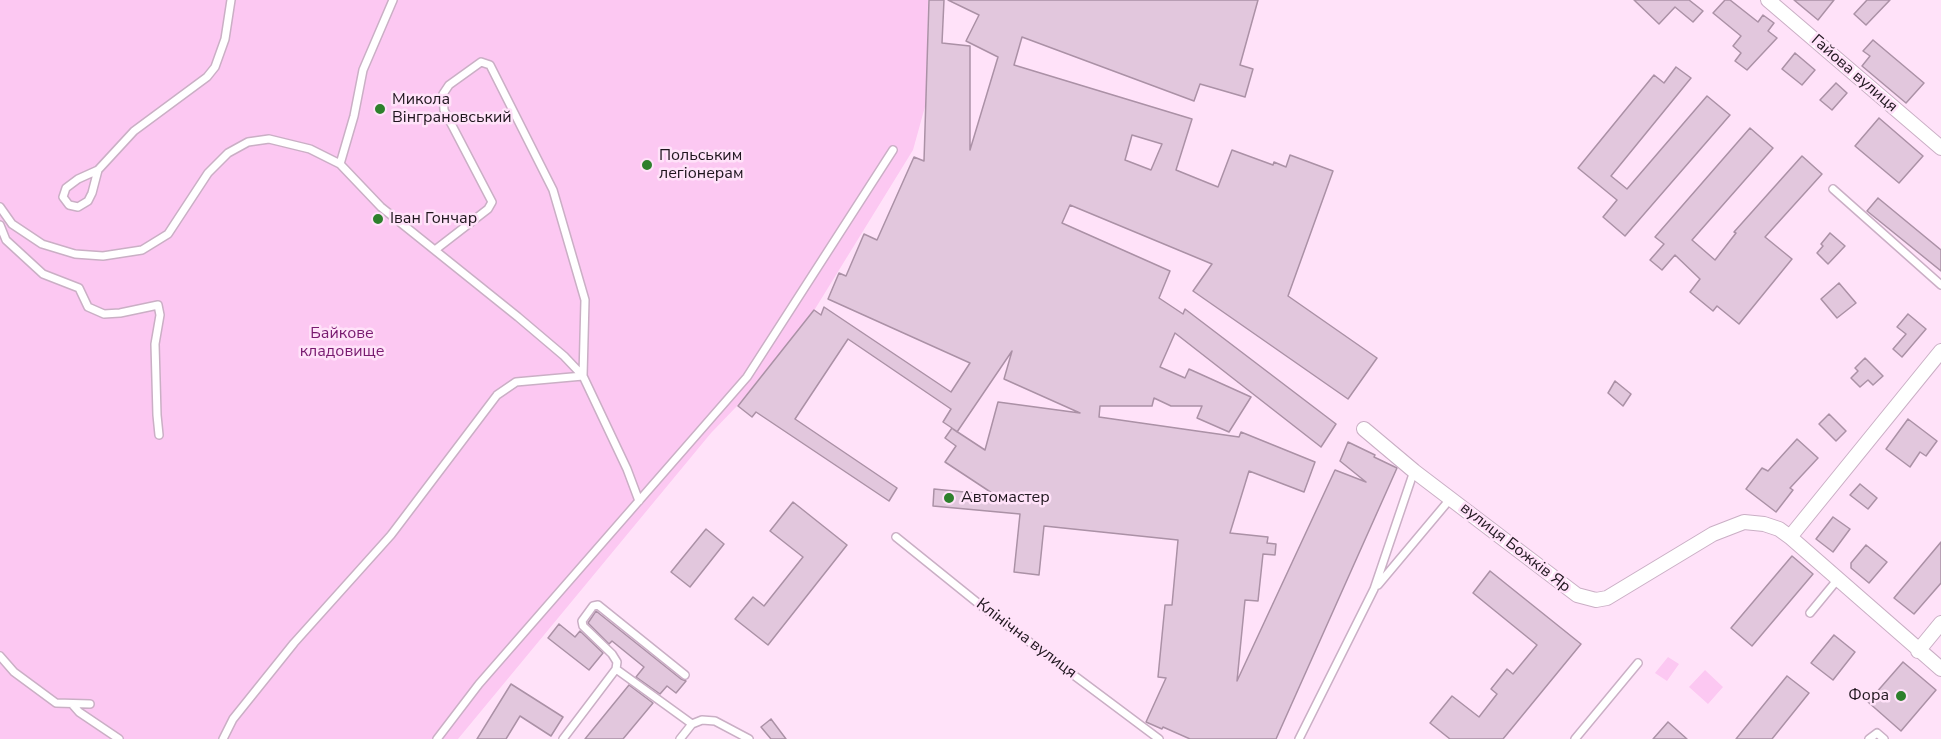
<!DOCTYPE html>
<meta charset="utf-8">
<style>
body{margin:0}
canvas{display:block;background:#ffe2f9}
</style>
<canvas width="1941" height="739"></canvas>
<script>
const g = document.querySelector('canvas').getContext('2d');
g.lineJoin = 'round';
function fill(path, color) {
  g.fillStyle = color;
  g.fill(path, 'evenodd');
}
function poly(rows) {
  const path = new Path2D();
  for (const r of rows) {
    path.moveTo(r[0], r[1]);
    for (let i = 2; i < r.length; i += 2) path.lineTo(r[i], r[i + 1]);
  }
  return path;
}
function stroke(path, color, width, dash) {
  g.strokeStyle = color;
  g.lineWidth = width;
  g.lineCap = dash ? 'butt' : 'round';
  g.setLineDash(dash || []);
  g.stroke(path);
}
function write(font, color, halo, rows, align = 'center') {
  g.font = font + ' "Nunito Sans",sans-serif';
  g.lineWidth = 5;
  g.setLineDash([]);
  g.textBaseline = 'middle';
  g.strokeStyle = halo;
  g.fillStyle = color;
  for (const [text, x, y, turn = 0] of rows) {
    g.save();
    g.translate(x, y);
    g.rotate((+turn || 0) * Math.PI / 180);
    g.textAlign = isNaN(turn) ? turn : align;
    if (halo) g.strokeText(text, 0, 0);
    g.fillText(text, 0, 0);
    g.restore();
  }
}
const green = poly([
 [0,0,928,0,926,103,913,150,815,309,737,406,711,433,458,739,0,739],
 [1668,657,1679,664,1667,681,1655,673],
 [1705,670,1723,687,1708,704,1689,687]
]);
const building = poly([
 [929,0,944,0,942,43,970,46,970,150,998,57,966,41,979,15,948,0,1258,0,1240,65,1253,69,1245,97,1200,84,1194,101,1022,37,1014,65,1192,119,1176,170,1218,187,1232,150,1273,165,1274,162,1286,167,1290,155,1333,171,1288,296,1377,358,1348,399,1193,291,1212,264,1070,205,1062,223,1170,271,1159,298,1183,314,1185,309,1336,424,1321,447,1175,333,1160,367,1185,378,1189,369,1251,397,1229,432,1197,418,1202,406,1171,406,1154,398,1152,406,1100,406,1099,417,1239,437,1241,432,1315,462,1304,492,1249,471,1230,533,1268,537,1267,543,1276,544,1275,555,1263,554,1258,601,1245,600,1237,681,1335,470,1366,482,1340,461,1348,442,1375,455,1374,457,1397,468,1276,739,1190,739,1163,727,1162,729,1146,722,1166,678,1158,677,1165,605,1172,605,1178,540,1044,526,1039,575,1014,572,1020,514,933,506,934,489,995,495,945,462,956,446,945,438,952,428,943,422,951,409,848,339,795,419,897,488,889,501,756,412,752,417,738,406,814,310,821,315,824,307,951,392,970,363,828,299,839,273,846,276,864,234,877,240,914,157,924,161,929,0],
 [1132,135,1162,144,1151,170,1125,160,1132,135],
 [1012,351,1004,379,1080,413,998,402,985,450,953,429,957,432,1012,351],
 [1634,0,1689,0,1703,11,1693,22,1675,7,1659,24,1634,0],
 [1725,0,1730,0,1758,22,1763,15,1774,23,1768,31,1777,38,1747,70,1735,61,1741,53,1733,46,1741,36,1713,13,1725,0],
 [1794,0,1834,0,1818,20,1794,0],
 [1867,0,1890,0,1866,25,1854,14,1867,0],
 [1873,40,1924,83,1906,103,1862,66,1870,56,1863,51,1873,40],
 [1795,53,1815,70,1802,85,1782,69,1795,53],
 [1676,67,1691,78,1611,176,1627,189,1707,96,1730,115,1625,236,1603,217,1617,200,1578,168,1654,75,1664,83,1676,67],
 [1836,83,1847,93,1832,110,1820,100,1836,83],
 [1879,118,1923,156,1899,183,1855,146,1879,118],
 [1750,128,1773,148,1692,240,1715,260,1736,233,1734,232,1802,156,1822,174,1765,237,1792,259,1739,324,1717,306,1713,311,1690,292,1700,279,1675,255,1662,270,1650,260,1664,244,1655,237,1750,128],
 [1878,198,1941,250,1941,271,1867,211,1878,198],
 [1830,233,1845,246,1828,264,1817,253,1823,246,1821,244,1830,233],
 [1839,283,1856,303,1837,318,1821,299,1839,283],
 [1908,314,1926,329,1902,357,1893,349,1906,334,1897,327,1908,314],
 [1865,358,1883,376,1873,385,1868,380,1860,387,1851,378,1858,371,1855,368,1865,358],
 [1615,381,1631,394,1623,406,1608,393,1615,381],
 [1829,414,1846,431,1836,441,1819,424,1829,414],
 [1908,419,1937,441,1926,456,1920,452,1910,467,1886,449,1908,419],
 [1797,439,1818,458,1790,488,1793,490,1776,512,1746,489,1762,468,1768,471,1797,439],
 [1860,484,1877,498,1868,509,1850,495,1860,484],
 [793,502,847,545,768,645,735,619,753,597,764,606,803,557,770,531,793,502],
 [1833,517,1850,529,1833,552,1816,539,1833,517],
 [706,529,724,544,690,587,671,572,706,529],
 [1941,542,1941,583,1914,614,1894,598,1941,542],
 [1866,545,1887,562,1869,583,1851,568,1851,563,1866,545],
 [1792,556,1813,574,1752,646,1731,628,1792,556],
 [1490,571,1581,644,1503,739,1450,739,1430,723,1452,696,1479,717,1497,694,1491,689,1507,669,1513,674,1537,645,1473,593,1490,571],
 [596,611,681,679,686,681,676,693,667,686,660,694,636,677,644,667,612,641,609,644,588,623,596,611],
 [559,624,575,637,580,631,603,653,589,670,548,638,559,624],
 [1834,635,1855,652,1833,680,1811,663,1834,635],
 [1903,662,1936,690,1901,731,1868,702,1903,662],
 [1787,676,1809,693,1772,739,1736,739,1787,676],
 [511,684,563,717,551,736,520,716,506,739,477,739,511,684],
 [629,685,653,703,623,739,585,739,629,685],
 [771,719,786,739,771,739,761,727,771,719],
 [1668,722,1687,739,1653,739,1668,722]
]);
const lane = poly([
 [340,164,354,116,363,70,393,0],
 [98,170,92,193,88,201,78,207,69,205,63,197,66,188,78,179,98,170,134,131,207,77,215,67,225,39,231,0],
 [1833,189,1941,285],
 [0,207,12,224,42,244,75,254,103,256,142,250,168,234,208,173,228,153,248,142,269,139,310,149,340,164,381,207,518,317,564,356,583,376,627,469,639,501],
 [0,225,6,240,43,274,79,288,88,307,104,314,120,313,158,305,160,315,155,344,157,415,159,435],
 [896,537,984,608,1159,739],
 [1378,585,1451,498],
 [1810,613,1838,579],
 [0,656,14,672,56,703,90,704],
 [616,669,617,662,612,654,583,626,582,621,593,606,598,605,685,675],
 [72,704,79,712,119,739],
 [223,739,233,719,294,643,391,535,497,395,516,382,583,376,585,300,553,190,490,65,481,62,449,85,443,94,444,110,492,202,488,209,435,250],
 [437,739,479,684,747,377,893,150],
 [563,739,616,669,692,724],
 [680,739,692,724,702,720,715,721,749,739],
 [1299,739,1374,589,1414,471],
 [1575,739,1638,663],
 [1869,739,1877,733,1884,739]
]);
const street = poly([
 [1768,0,1941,148],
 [1364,429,1414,471,1577,595,1596,600,1607,598,1713,534,1744,522,1764,524,1779,529,1790,537,1941,669],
 [1790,537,1941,351],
 [1918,651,1941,623]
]);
const markers = [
 [380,109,6,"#2d802c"],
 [647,165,6,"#2d802c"],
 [378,219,6,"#2d802c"],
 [949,498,6,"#2d802c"],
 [1901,696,6,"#2d802c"]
];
const streetNames = [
 ["Гайова вулиця",1854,74,41],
 ["вулиця Божків Яр",1515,548,38],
 ["Клінічна вулиця",1026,639,37]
];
const poiNames = [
 ["Микола",392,100],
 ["Вінграновський",392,118],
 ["Польським",659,156],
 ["легіонерам",659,174],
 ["Іван Гончар",390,219],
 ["Автомастер",961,498],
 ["Фора",1889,696,"right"]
];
const parkNames = [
 ["Байкове",342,334],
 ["кладовище",342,352]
];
fill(green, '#fcc8f2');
fill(building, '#e2c7dd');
stroke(building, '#ab91a6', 1.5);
stroke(lane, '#caafc5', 10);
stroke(street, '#caafc5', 16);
stroke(lane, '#fff', 7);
stroke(street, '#fff', 14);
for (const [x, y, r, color] of markers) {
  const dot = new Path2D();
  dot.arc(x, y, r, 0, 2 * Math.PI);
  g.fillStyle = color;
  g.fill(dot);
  stroke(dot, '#ffe2f9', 2);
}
write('16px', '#1f161e', '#ffe2f9', streetNames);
write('16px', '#1f161e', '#ffe2f9', poiNames, 'left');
write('16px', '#781a6f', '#ffe2f9', parkNames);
</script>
